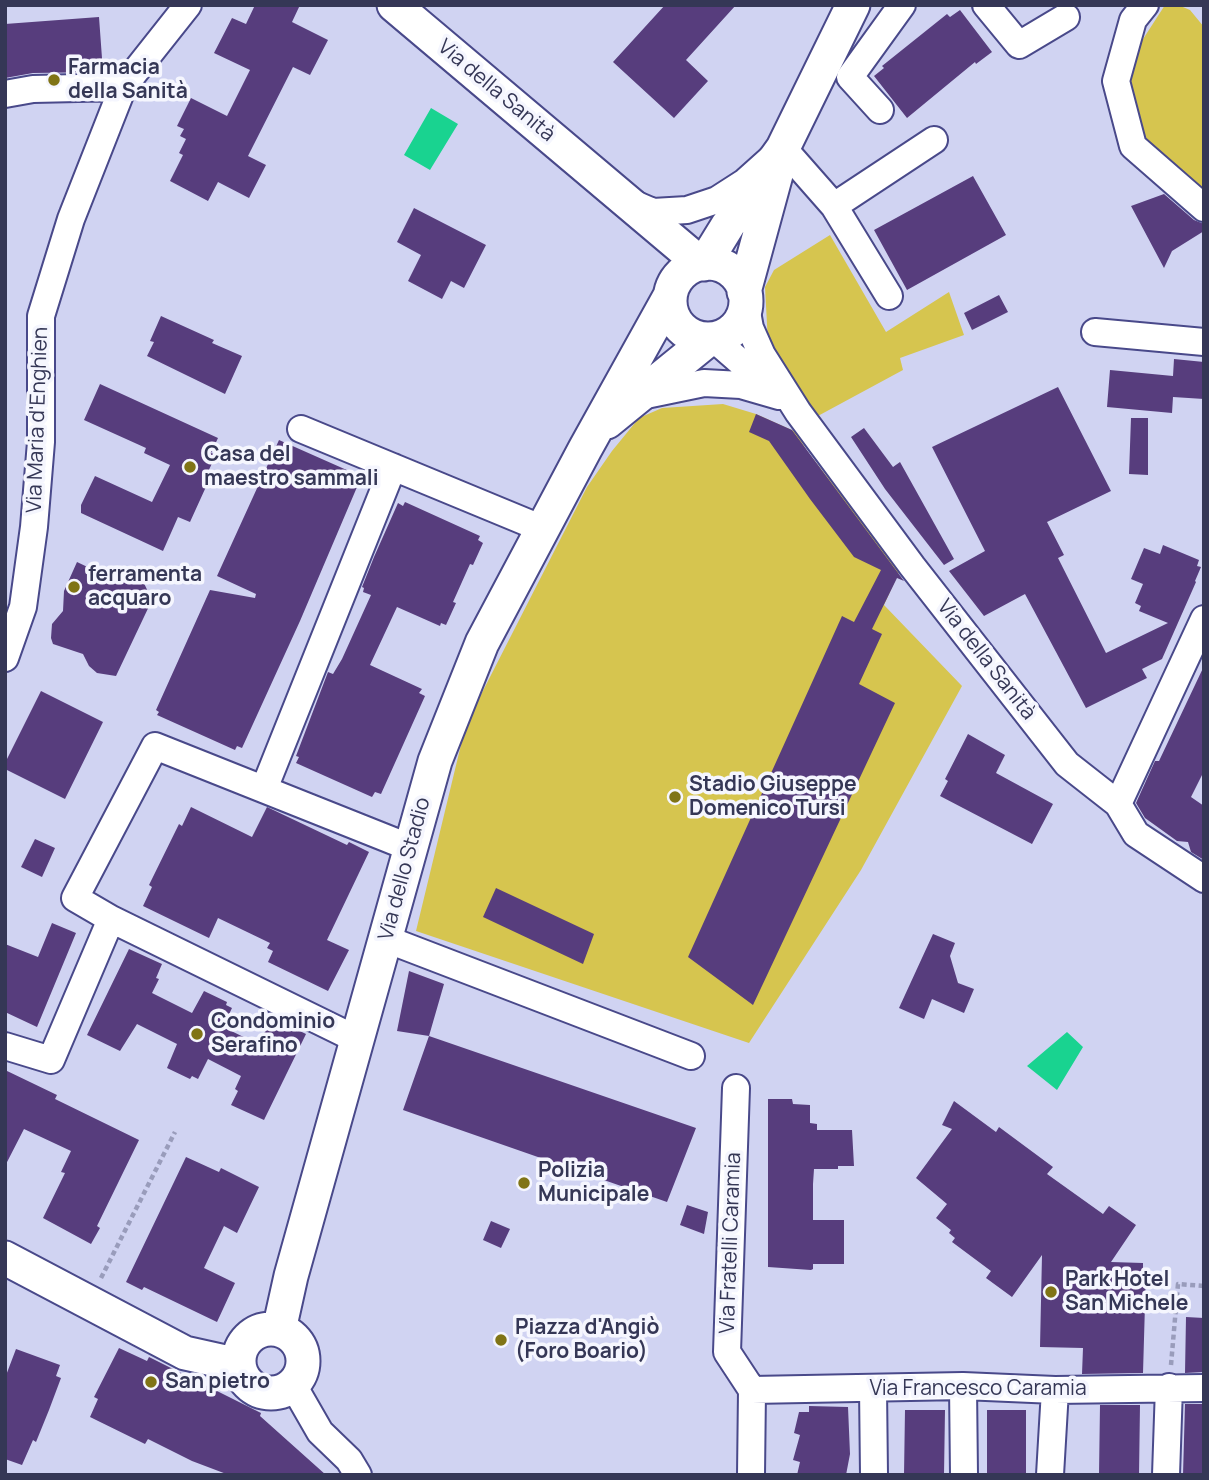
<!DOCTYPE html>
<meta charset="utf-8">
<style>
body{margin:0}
#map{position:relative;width:1209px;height:1480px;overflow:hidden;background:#d0d3f2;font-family:Manrope,sans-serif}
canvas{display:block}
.frame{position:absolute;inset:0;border:7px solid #353756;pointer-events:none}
</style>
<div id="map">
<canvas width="1209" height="1480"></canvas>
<div class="frame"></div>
</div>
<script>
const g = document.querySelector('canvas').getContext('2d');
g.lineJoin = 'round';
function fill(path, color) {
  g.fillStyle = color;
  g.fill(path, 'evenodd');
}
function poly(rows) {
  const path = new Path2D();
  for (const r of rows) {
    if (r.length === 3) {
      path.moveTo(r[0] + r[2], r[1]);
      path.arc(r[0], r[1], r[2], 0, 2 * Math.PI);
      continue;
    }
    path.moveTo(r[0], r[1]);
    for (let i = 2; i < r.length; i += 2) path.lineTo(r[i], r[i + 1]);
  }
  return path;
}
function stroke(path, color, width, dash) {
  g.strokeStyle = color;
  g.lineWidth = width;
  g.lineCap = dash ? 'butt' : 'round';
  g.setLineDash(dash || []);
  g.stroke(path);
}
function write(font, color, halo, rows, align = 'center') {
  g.font = font + ' Manrope,sans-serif';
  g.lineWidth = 7;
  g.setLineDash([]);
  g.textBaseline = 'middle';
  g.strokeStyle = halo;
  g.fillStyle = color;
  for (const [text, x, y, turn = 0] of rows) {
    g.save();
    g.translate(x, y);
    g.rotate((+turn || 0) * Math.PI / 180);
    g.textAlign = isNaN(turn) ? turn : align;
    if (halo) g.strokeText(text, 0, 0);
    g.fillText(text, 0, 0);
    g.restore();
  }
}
const green = poly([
 [1165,5,1178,5,1190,10,1204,27,1204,193,1133,146,1116,81],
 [830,235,886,332,949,292,964,335,900,358,903,370,816,417,768,343,765,287,774,270],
 [723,404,756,414,796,432,807,451,900,570,884,605,962,686,861,870,749,1043,416,931,466,724,587,487,612,451,639,418,662,408]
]);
const water = poly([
 [431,108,458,124,430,170,404,155],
 [1067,1032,1083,1047,1057,1090,1027,1066]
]);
const building = poly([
 [255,5,300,5,292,22,328,40,310,75,293,67,248,156,266,165,249,198,218,182,208,201,170,181,183,155,179,153,186,139,180,136,184,129,177,126,191,98,227,116,250,70,214,53,232,18,246,24],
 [665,5,736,5,686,60,708,81,674,118,613,62],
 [960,10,992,52,976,64,975,62,907,118,874,76,884,68,882,66,947,14,950,17],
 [99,17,103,72,33,73,5,78,5,24],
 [973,176,1006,235,907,290,874,230],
 [1164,194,1194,220,1204,224,1204,231,1172,251,1164,268,1131,206],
 [414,208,486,245,464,288,451,281,442,299,408,281,421,255,397,242],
 [999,295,1008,312,972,330,964,313],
 [161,316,214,340,212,343,242,356,225,394,147,356,154,342,150,341],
 [1174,359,1204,362,1204,399,1173,397,1172,413,1107,407,1110,370,1173,376],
 [100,384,218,438,211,453,216,455,206,476,210,478,190,522,178,517,163,551,81,513,81,505,95,476,152,502,170,465,144,453,146,448,84,420],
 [1058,387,1111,491,1047,522,1064,555,1058,558,1106,653,1168,623,1139,611,1141,606,1135,603,1143,584,1131,579,1144,548,1160,554,1163,545,1199,560,1197,566,1201,567,1195,581,1196,582,1162,659,1142,669,1147,678,1086,708,1025,594,984,616,949,571,985,551,932,447],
 [756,414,792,430,904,581,897,578,872,629,882,634,859,684,895,703,753,1005,688,957,842,616,854,622,881,570,854,557,810,499,769,441,749,432],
 [1131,418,1148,418,1148,475,1129,474],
 [864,428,893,467,900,462,954,559,944,565,885,489,851,437],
 [279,440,358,475,356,478,360,480,300,621,242,748,237,746,235,750,157,715,159,712,156,710,210,590,255,598,256,594,217,576],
 [405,502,480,536,478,540,483,543,473,565,470,564,453,602,456,603,446,625,441,623,440,626,397,607,370,665,422,689,419,693,425,696,381,794,375,792,372,797,296,763,299,757,296,756,328,672,333,674,342,659,371,595,363,592,364,588,362,587,374,557,398,503,403,506],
 [77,562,117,581,130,576,141,577,152,600,116,676,97,673,89,666,83,654,53,644,51,638,52,624,63,611,64,591],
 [1204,666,1204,771,1191,797,1204,806,1204,860,1191,852,1188,842,1177,841,1145,818,1136,803,1155,761,1159,761],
 [41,691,103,722,65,799,5,769,5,763],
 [968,734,1005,755,996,773,1053,804,1032,844,940,796,948,781,945,779],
 [191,807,252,837,267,807,347,845,349,842,369,852,327,940,349,950,328,991,268,962,273,951,267,948,270,943,218,918,209,938,143,906,152,887,149,885,179,824,182,826],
 [35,839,55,848,42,877,21,867],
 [496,888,594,934,583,964,483,917],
 [52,923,76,933,37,1027,5,1012,5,944,38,957],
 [933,934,955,943,950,956,958,983,974,989,964,1013,932,999,924,1019,899,1008],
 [129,949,162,964,156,978,159,979,152,993,192,1013,204,991,227,1002,226,1005,232,1008,223,1027,258,1044,273,1018,306,1034,264,1120,231,1105,238,1091,235,1089,241,1076,208,1059,198,1079,192,1076,190,1079,167,1068,177,1044,137,1024,120,1051,87,1035],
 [409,971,444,984,429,1036,397,1031],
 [429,1036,696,1128,667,1202,403,1110],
 [5,1070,57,1095,55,1099,139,1140,97,1226,100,1228,91,1244,43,1218,65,1173,61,1172,71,1151,24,1129,5,1166],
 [768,1099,792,1099,793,1104,810,1105,810,1123,817,1124,817,1130,852,1130,854,1166,838,1166,838,1169,814,1169,813,1184,813,1220,844,1220,844,1264,813,1264,813,1269,811,1270,768,1267],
 [954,1101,996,1132,999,1127,1053,1167,1047,1174,1103,1214,1109,1206,1136,1225,1111,1262,1143,1263,1143,1270,1146,1270,1143,1373,1082,1374,1083,1348,1040,1347,1042,1255,1012,1297,986,1278,991,1271,952,1242,955,1238,949,1233,951,1230,936,1218,947,1204,916,1178,952,1129,942,1125],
 [186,1157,219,1172,221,1168,259,1187,237,1233,224,1226,204,1268,235,1283,217,1322,144,1287,142,1290,126,1282],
 [687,1205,708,1212,704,1234,680,1225],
 [491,1221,510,1229,501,1248,483,1240],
 [1186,1317,1204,1318,1204,1372,1185,1373],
 [119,1348,147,1361,149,1357,261,1413,260,1416,326,1475,229,1475,192,1461,148,1439,145,1444,90,1417,98,1399,94,1397],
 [16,1349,60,1365,56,1376,61,1378,49,1410,36,1442,33,1440,22,1465,5,1459,5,1378],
 [1185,1404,1204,1404,1204,1475,1183,1475],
 [1100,1405,1140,1405,1139,1475,1099,1475],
 [809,1406,848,1407,850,1454,846,1475,797,1475,800,1462,793,1460,800,1435,794,1433,799,1412,809,1412],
 [905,1410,945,1410,944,1475,904,1475],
 [987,1410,1026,1410,1026,1475,987,1475]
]);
const path = poly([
 [101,1278,175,1132],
 [1171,1365,1178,1284,1204,1286]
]);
const minor = poly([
 [986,5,1019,45,1066,17],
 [1145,5,1133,20,1116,81,1133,146,1204,208],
 [5,94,33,89,123,87],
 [880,110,850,77,902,5],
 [632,203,653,212,687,210,717,200,745,182,783,148,834,206,934,140],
 [834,206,889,296],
 [745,301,750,328,762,355,798,412,912,566,1067,764,1118,804,1136,834,1204,879],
 [1095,332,1204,342],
 [714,339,775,392],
 [641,396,704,383,741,385,779,396],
 [301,429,543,529],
 [5,658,23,607,34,527,41,442,41,316,71,219,123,87,188,5],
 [264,789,393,467],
 [1118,804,1204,619],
 [111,919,75,898,155,746,411,848],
 [386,939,691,1056],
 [5,1046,51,1060,111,919,358,1040],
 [736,1088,727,1352,752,1390],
 [293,1385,320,1432,349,1460,358,1475],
 [963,1386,964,1475],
 [873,1388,874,1475],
 [752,1390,963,1386,1055,1390,1204,1388],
 [751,1475,752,1390],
 [1050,1475,1055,1390],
 [1166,1475,1169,1387]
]);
const major = poly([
 [394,5,688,253,698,264],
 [708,301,38],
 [704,264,728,225,783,148,853,5],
 [744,292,777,171],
 [607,422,709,339],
 [5,1258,185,1353,239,1365],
 [271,1361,32],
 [279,1330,291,1276,435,761,482,643,585,449,670,296]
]);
const markers = [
 [54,80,7,"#807416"],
 [190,467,7,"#807416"],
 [74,587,7,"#807416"],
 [675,797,7,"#807416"],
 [197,1034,7,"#807416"],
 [524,1183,7,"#807416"],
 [1051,1292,7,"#807416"],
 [501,1340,7,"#807416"],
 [151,1382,7,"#807416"]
];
const poiNames = [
 ["Farmacia",68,68],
 ["della Sanità",68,92],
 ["Casa del",204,455],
 ["maestro sammali",204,479],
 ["ferramenta",88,575],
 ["acquaro",88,599],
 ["Stadio Giuseppe",689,785],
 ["Domenico Tursi",689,809],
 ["Condominio",211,1022],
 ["Serafino",211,1046],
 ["Polizia",538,1171],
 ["Municipale",538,1195],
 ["Park Hotel",1065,1280],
 ["San Michele",1065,1304],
 ["Piazza d'Angiò",515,1328],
 ["(Foro Boario)",515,1352],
 ["San pietro",165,1382]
];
const streetNames = [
 ["Via della Sanità",496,91,40],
 ["Via Maria d'Enghien",38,420,-88],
 ["Via della Sanità",986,660,52],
 ["Via dello Stadio",405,869,-75],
 ["Via Fratelli Caramia",731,1243,-88],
 ["Via Francesco Caramia",978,1389]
];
fill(green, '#d6c54f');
fill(water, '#19d390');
fill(building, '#573d7d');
stroke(minor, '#49498a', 30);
stroke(major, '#49498a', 37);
stroke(path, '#999cbb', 4.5, [5, 3.5]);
stroke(minor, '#fff', 26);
stroke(major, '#fff', 33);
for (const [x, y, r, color] of markers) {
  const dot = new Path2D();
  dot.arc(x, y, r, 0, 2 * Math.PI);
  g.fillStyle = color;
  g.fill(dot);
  stroke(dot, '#f5f6fe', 2.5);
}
write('bold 21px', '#353756', '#f5f6fe', poiNames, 'left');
write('21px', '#353756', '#f5f6fe', streetNames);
</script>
